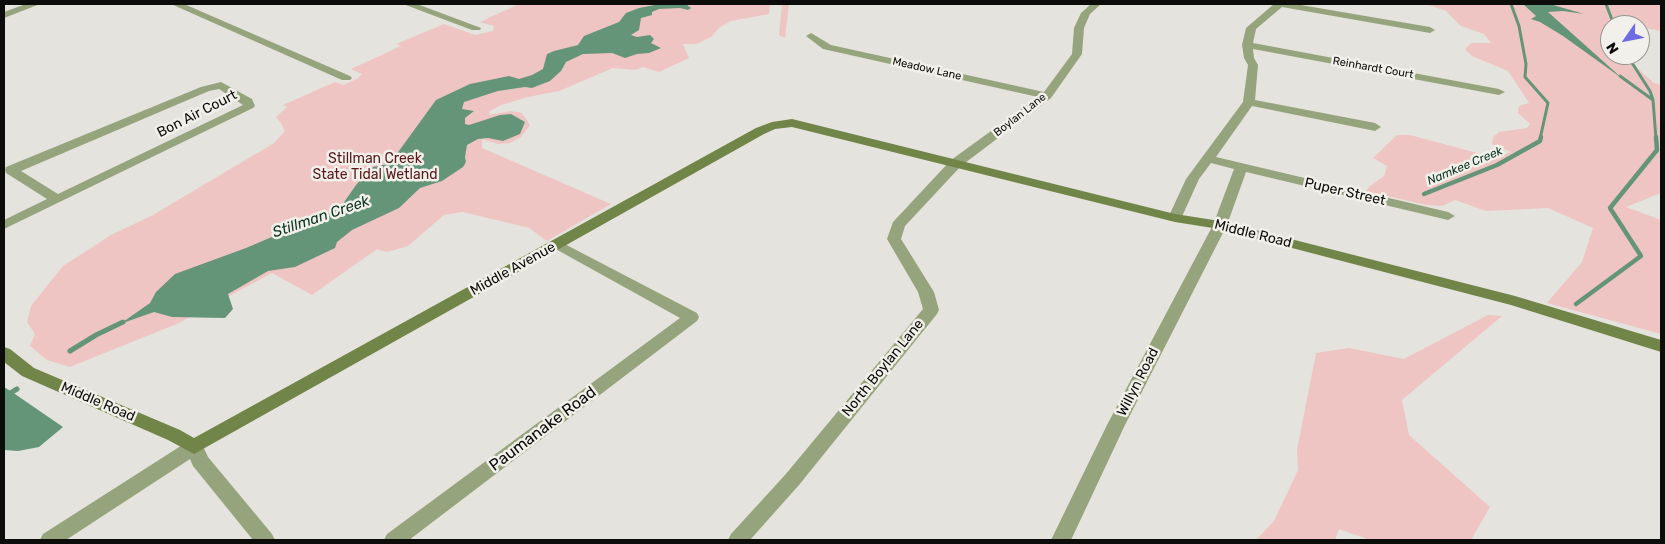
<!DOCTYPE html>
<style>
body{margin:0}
#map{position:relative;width:1665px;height:544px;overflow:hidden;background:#e5e3dd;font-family:Rubik,sans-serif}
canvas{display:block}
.frame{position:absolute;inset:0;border:5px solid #0c0c0a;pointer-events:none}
.north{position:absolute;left:1600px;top:15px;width:50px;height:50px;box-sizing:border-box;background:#f2f0ea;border:1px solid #969590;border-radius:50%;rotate:237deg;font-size:14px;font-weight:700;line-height:20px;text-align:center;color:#0c0c0a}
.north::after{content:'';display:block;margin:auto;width:18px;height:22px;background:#6e6be5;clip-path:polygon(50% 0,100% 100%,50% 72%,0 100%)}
</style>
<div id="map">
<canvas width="1665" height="544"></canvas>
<div class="frame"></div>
<div class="north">N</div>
</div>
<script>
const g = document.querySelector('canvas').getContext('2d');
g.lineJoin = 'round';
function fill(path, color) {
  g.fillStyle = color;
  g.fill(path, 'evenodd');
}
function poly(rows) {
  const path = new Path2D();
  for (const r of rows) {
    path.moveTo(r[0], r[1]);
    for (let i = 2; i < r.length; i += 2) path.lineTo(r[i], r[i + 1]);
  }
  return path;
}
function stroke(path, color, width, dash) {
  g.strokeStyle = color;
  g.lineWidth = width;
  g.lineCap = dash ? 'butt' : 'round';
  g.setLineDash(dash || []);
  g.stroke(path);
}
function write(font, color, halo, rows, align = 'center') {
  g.font = font + ' Rubik,sans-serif';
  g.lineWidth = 5;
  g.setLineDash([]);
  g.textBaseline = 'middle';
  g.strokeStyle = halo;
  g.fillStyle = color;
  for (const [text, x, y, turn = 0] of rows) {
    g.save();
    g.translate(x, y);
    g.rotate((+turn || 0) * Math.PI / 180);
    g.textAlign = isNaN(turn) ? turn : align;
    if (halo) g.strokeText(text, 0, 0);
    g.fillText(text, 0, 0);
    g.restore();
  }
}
const green = poly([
 [519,4,770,4,769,14,731,21,720,27,711,37,697,44,683,44,689,58,659,72,643,67,635,70,613,68,559,91,528,97,501,105,490,111,489,115,510,111,522,113,530,125,521,137,510,143,498,144,482,139,482,148,611,204,547,241,529,228,463,212,444,215,408,246,387,252,377,249,312,295,272,273,179,323,70,367,47,360,30,346,35,334,27,322,31,306,63,266,111,235,153,215,274,143,285,131,281,123,276,117,287,107,283,105,335,82,343,85,357,79,362,74,351,69,401,46,396,44,444,24,475,35,493,31,494,26,480,22],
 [782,4,789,4,785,38,779,35],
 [1426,4,1661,4,1661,31,1621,23,1622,25,1610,25,1610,55,1622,55,1654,83,1661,85,1661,193,1626,207,1661,220,1661,334,1547,303,1582,262,1593,228,1548,208,1486,211,1455,200,1442,206,1426,205,1366,191,1370,186,1384,176,1387,166,1373,158,1397,135,1410,135,1496,158,1511,152,1492,144,1493,137,1499,132,1527,128,1530,124,1518,113,1519,106,1529,103,1508,71,1472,56,1465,49,1471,43,1491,43,1484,34,1461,26,1446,11],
 [1488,315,1502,316,1402,400,1409,435,1490,507,1471,540,1370,540,1339,529,1335,540,1256,540,1274,521,1298,470,1297,450,1316,353,1349,348,1404,359]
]);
const water = poly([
 [660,4,686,4,691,8,688,10,680,8,659,9,652,12,652,15,641,18,639,30,631,35,637,37,650,35,654,39,651,43,661,48,649,53,637,54,625,58,612,53,583,54,566,62,561,71,550,81,532,88,525,87,498,91,464,102,462,109,474,111,465,118,465,124,469,125,500,115,511,114,525,122,520,134,503,141,488,138,478,139,467,145,465,157,466,162,463,167,442,181,420,188,399,208,352,230,337,242,335,248,295,267,268,271,228,294,233,309,225,318,172,317,154,312,120,324,150,303,156,292,175,274,246,248,340,208,356,185,373,167,398,162,401,158,396,155,436,100,470,84,509,76,519,79,532,75,543,69,547,54,554,51,578,45,584,36,619,22,626,13,639,8],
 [1523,4,1550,4,1584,14,1563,11,1548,12,1623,79,1563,36,1540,22,1531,19,1536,16],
 [4,387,12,392,63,427,39,447,18,451,4,450]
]);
const streamFar2 = poly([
 [1511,4,1519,26,1526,64,1525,77,1548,103,1540,139],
 [1606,4,1614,25],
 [1627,55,1650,91,1653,100,1656,139],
 [1620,76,1653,100]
]);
const streamFar1 = poly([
 [1424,194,1497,165,1540,141,1541,137],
 [1576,304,1641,256,1610,208,1657,150,1656,137]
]);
const stream = poly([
 [70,351,96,335,123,322],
 [4,397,17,389]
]);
const minor = poly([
 [171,4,184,4,350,76,352,78,350,80,342,80,171,4],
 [403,4,417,4,481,28,480,30,472,30,403,4],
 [1091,4,1101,4,1090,14,1084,28,1082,54,1051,98,961,166,905,226,901,239,934,292,939,310,937,314,799,485,750,540,728,540,731,534,785,475,923,309,918,292,887,239,893,222,951,160,1038,97,823,49,806,36,811,33,831,45,1044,92,1072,54,1074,28,1081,13,1091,4],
 [1274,4,1295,4,1430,27,1435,30,1430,33,1282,7,1256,29,1253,43,1499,89,1505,92,1499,95,1253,49,1254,58,1258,65,1255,100,1375,123,1381,127,1375,131,1252,106,1216,157,1448,212,1455,216,1448,220,1246,172,1227,225,1125,425,1071,540,1051,540,1107,425,1213,225,1234,169,1211,163,1199,179,1180,221,1170,221,1168,218,1186,179,1243,102,1248,65,1244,58,1242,45,1246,28,1274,4],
 [221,82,252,99,255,106,253,108,4,229,4,220,47,199,6,173,5,170,6,167,201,87,221,82],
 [219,89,243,105,58,194,21,171,209,91,219,89],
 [557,240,697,313,699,317,697,321,409,540,384,540,387,534,680,318,552,247,550,244,552,241,557,240],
 [194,440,201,442,208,457,272,534,275,540,253,540,193,466,190,459,66,540,40,540,43,534,187,442,194,440]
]);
const tertiary = poly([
 [26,4,40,4,4,18,4,12,26,4]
]);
const secondary = poly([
 [792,119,1175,214,1220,221,1515,296,1661,340,1661,352,1511,305,1219,229,1175,222,792,127,775,129,764,134,194,454,168,440,22,376,4,362,4,347,10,349,34,368,180,430,194,438,756,128,772,122,792,119]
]);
const farStreetnames = [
 ["Reinhardt Court",1373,68,10],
 ["Meadow Lane",927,69,13],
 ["Boylan Lane",1020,115,-38]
];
const farWaternames = [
 ["Namkee Creek",1465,166,-23]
];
const streetNames = [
 ["Bon Air Court",197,114,-27],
 ["Puper Street",1345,192,13],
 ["Middle Road",1253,234,14],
 ["Middle Avenue",513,269,-29],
 ["North Boylan Lane",883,368,-51],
 ["Willyn Road",1138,382,-63],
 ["Middle Road",98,402,23]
];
const parkNames = [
 ["Stillman Creek",375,159],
 ["State Tidal Wetland",375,175]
];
const waterNames = [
 ["Stillman Creek",321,217,-19]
];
const nearStreetnames = [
 ["Paumanake Road",543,429,-37]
];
fill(green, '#efc5c3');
fill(water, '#659579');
stroke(streamFar2, '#659579', 3);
stroke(streamFar1, '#659579', 4.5);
stroke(stream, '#659579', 5);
fill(minor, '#96a47d');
fill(tertiary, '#96a47d');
fill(secondary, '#718549');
write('11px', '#0c0c0a', '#f2f0ea', farStreetnames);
write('italic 12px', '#0c3521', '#f2f0ea', farWaternames);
write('14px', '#0c0c0a', '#f2f0ea', streetNames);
write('14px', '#5a181b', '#f2f0ea', parkNames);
write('italic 15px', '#0c3521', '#f2f0ea', waterNames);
write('16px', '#0c0c0a', '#f2f0ea', nearStreetnames);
</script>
